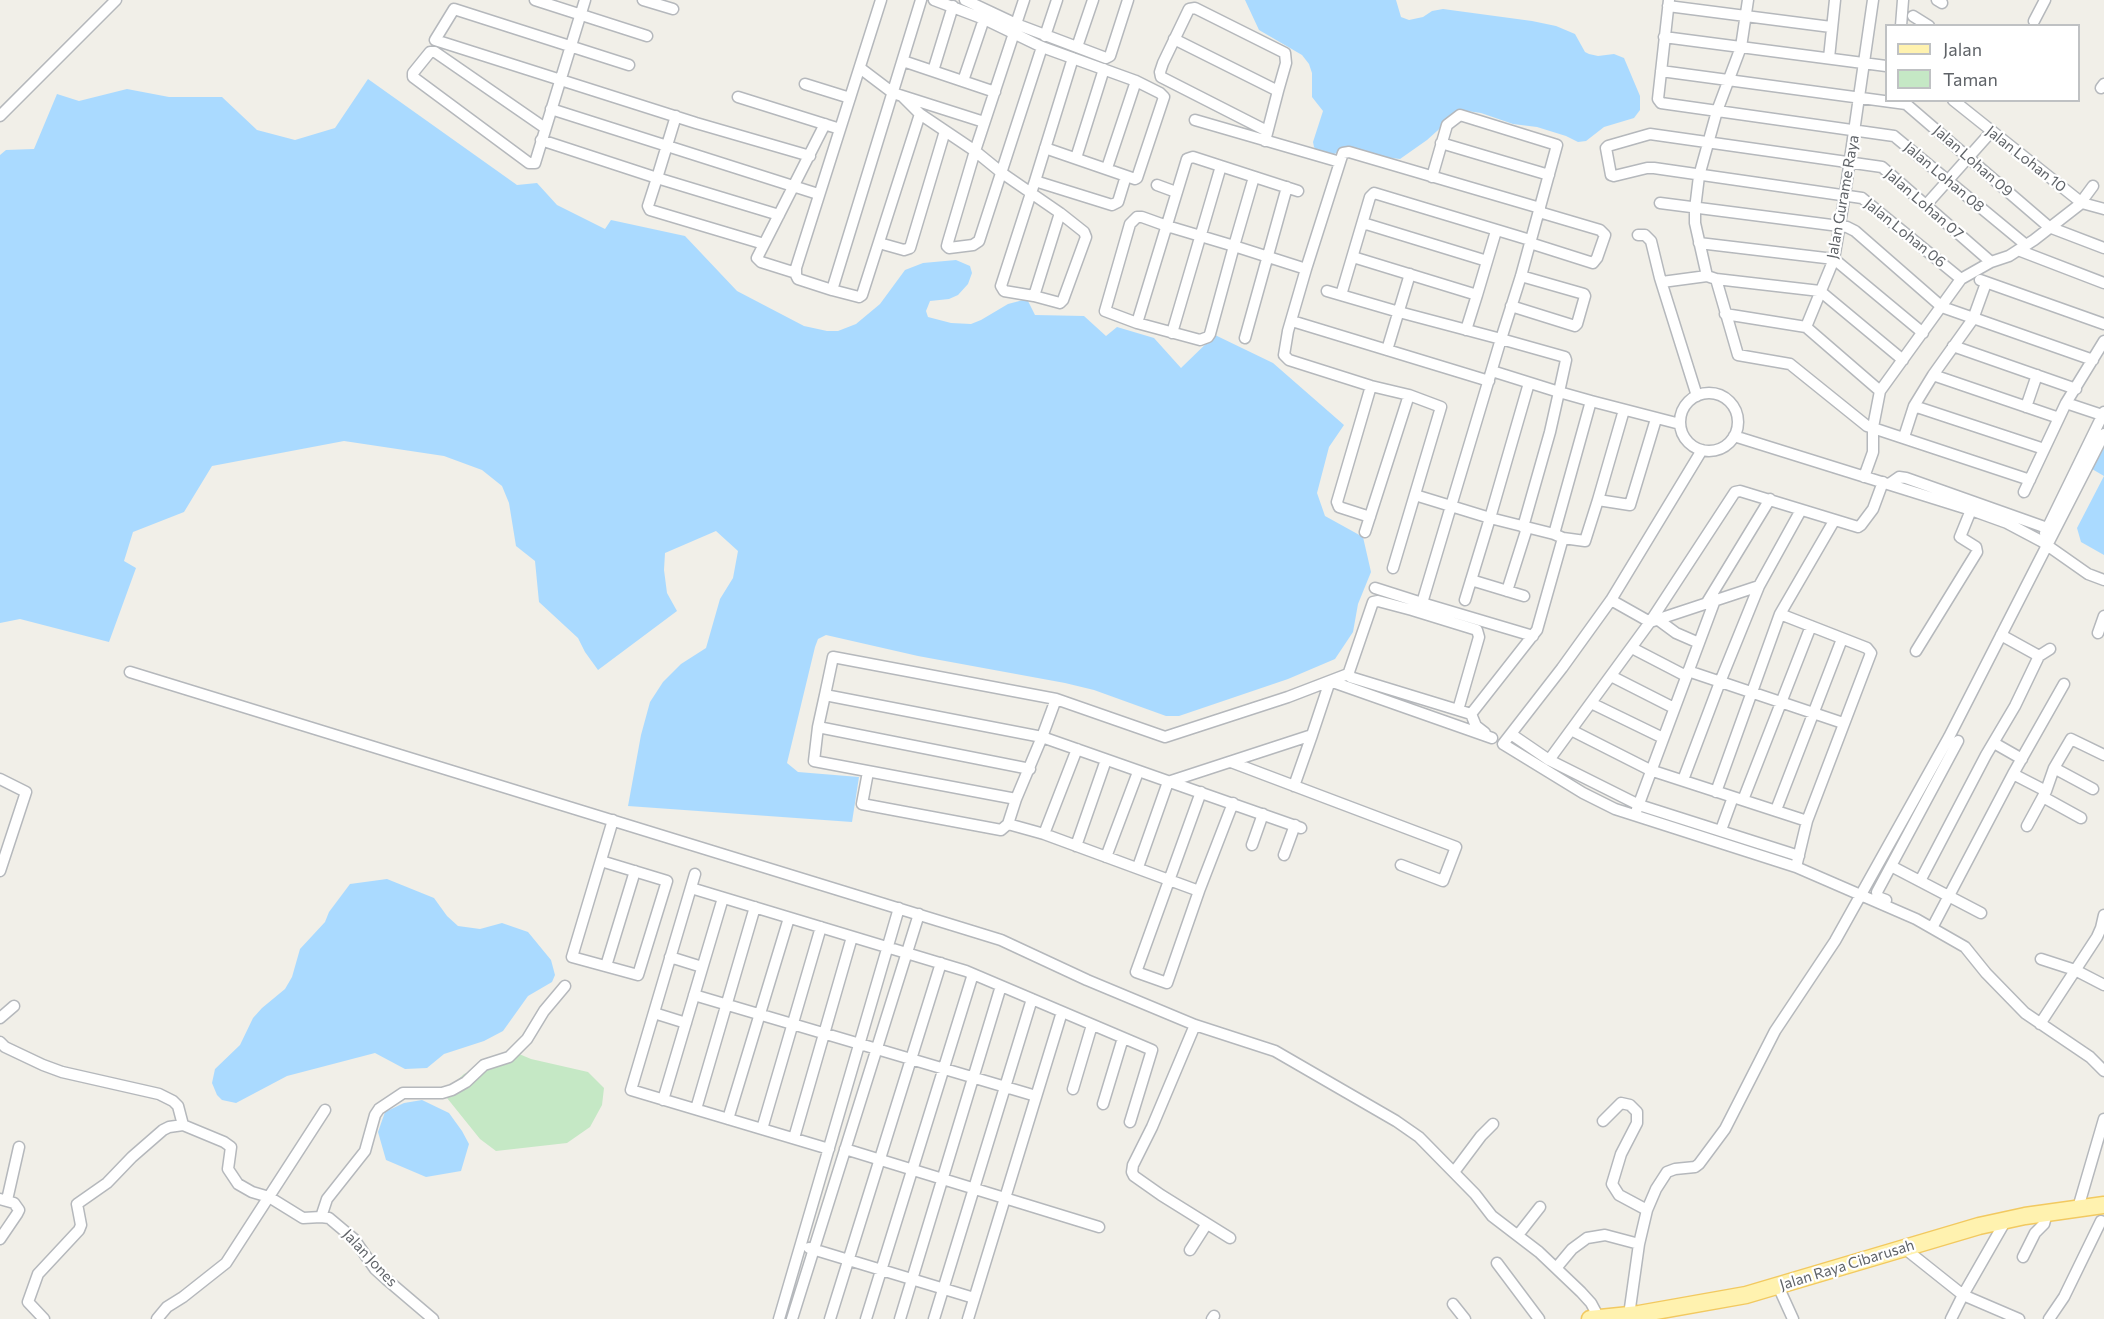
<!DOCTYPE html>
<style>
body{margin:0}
#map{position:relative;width:2104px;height:1319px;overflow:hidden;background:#f1efe8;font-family:Commissioner,sans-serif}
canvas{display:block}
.legend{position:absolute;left:1885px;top:24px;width:195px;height:78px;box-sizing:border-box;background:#fff;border:2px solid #bfc1c3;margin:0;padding:8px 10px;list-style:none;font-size:18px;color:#5f6368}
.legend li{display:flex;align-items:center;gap:12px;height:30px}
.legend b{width:30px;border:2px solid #bfc1c3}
</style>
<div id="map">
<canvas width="2104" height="1319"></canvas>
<ul class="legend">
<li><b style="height:8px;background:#fff2af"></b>Jalan</li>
<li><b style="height:16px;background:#c5e8c5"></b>Taman</li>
</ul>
</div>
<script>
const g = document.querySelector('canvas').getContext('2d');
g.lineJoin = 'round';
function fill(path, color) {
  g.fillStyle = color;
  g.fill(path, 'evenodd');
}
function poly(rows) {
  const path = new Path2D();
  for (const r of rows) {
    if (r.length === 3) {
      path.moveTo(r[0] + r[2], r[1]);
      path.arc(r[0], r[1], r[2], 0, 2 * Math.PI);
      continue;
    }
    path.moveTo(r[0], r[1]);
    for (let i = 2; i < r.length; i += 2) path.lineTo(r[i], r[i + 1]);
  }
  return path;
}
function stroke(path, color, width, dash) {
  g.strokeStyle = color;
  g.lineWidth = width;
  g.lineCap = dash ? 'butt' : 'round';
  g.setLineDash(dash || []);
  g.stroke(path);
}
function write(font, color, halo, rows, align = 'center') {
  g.font = font + ' Commissioner,sans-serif';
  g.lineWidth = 4.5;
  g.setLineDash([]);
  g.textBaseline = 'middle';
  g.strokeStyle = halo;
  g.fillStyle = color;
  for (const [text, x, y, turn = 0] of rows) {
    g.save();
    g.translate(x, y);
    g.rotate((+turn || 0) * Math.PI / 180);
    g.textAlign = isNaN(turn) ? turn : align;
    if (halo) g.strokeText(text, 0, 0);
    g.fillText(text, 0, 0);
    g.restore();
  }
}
const green = poly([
 [512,1051,531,1059,588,1072,604,1088,602,1105,590,1127,567,1143,496,1151,480,1139,443,1093,464,1074]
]);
const water = poly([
 [1245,0,1396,0,1401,17,1409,20,1423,17,1432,11,1443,9,1532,21,1556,26,1575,34,1585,52,1589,54,1598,56,1614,54,1624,58,1640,96,1640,110,1634,118,1604,127,1586,141,1578,142,1566,136,1537,127,1513,124,1481,113,1467,111,1456,114,1427,140,1400,159,1340,152,1331,155,1316,150,1314,147,1313,142,1323,111,1312,97,1312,73,1309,64,1302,55,1259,30],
 [368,79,517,185,537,183,557,205,605,229,611,220,685,236,737,291,804,326,827,331,838,331,856,324,880,304,905,270,923,263,956,260,970,266,972,273,968,284,958,295,949,299,930,301,926,311,928,317,951,323,971,324,981,320,1008,304,1027,299,1035,315,1084,316,1106,336,1117,327,1154,338,1181,368,1215,335,1273,363,1344,425,1329,447,1317,493,1325,516,1363,537,1371,572,1358,604,1353,632,1335,659,1288,679,1179,716,1166,716,1094,690,1065,683,918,656,826,635,818,639,815,647,787,763,798,772,859,777,852,822,628,806,641,735,650,702,663,682,681,664,706,648,720,599,733,578,738,551,716,531,665,553,664,570,667,593,677,611,598,670,585,652,578,638,539,602,535,561,516,546,509,503,502,486,482,470,444,456,344,441,212,466,184,512,133,532,124,561,136,568,109,642,20,619,0,623,0,155,6,150,34,149,57,94,79,101,127,89,169,97,222,97,257,130,295,140,335,128],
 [2104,448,2104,555,2081,542,2077,528,2104,476,2092,469],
 [387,879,434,898,447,916,458,926,480,929,502,923,528,932,551,960,555,975,552,982,528,996,503,1031,484,1041,444,1054,427,1068,405,1069,375,1053,287,1076,236,1103,222,1100,217,1095,212,1083,215,1069,240,1045,253,1018,262,1008,285,989,292,977,300,949,325,922,329,912,350,884],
 [422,1100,449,1113,462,1131,469,1144,461,1171,426,1177,386,1160,378,1132,385,1112,404,1103]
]);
const street = poly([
 [535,0,647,36],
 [643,0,673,9],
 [881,0,796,268,796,275,798,279,832,290,921,0],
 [934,0,984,19,1042,47,1136,81,1160,93,1164,97,1137,178,1135,179,1045,148],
 [965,0,1016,24,1106,58,1110,56,1128,0],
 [1669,0,1658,99,1661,103,1894,136,2026,245],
 [1937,0,1942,3],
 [1668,6,1831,27],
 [1913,16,1929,26],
 [2034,21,2045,0],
 [1016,24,1024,0],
 [1901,26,1903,0],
 [1014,33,975,151,948,242,947,246,949,248,973,245,979,241,1042,47],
 [1045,36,1057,0],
 [1664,37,1886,66],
 [1174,39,1278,91],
 [1077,47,1093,0],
 [1829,58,1835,0],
 [903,61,995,92],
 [629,65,454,9,435,40,696,123,810,156],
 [860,68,893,93,984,122],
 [933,71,953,6],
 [1661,71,1906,104,2049,227,2104,248],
 [963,81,984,19],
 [805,84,850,98],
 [2101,88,2104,84],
 [738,97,840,129],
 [903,97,920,114,975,151,1002,173,1060,213,1084,232,1086,237,1063,300,1060,303,1034,296,1004,291,1001,286,1031,193,1035,181,1073,58],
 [1953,100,2082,203,2104,209],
 [551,109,818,194],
 [0,116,116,0],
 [1195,120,1340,162,1306,269,1288,331,1284,355,1289,360,1371,386,1409,395,1441,407,1393,568],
 [545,128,435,52,430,52,413,73,413,77,529,163,535,163,585,0],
 [541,140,657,178,676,116],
 [1265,141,1278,91,1286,63,1285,53,1195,8,1189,9,1163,63,1160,72,1161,77,1267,131],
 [1441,143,1549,175],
 [1076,158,1104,69],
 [1340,162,1343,153,1349,152,1540,208],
 [1107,168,1136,81],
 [1254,177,1234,246,1210,334,1208,337,1200,340,1137,323,1105,311,1130,224,1137,217,1142,217,1167,226,1234,246,1306,269],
 [1035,181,1112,205,1118,202,1126,176],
 [1157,185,1176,192],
 [1660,203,1847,227,1855,231,1942,307,2093,360],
 [1926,205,1991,132],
 [1363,223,1487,261],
 [1638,235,1645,235,1651,241,1660,278,1697,396],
 [879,243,904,250,910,248,945,131],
 [1530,243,1593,263,1597,258,1605,235,1600,230,1539,212],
 [1699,243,1834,259,1923,333],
 [764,244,650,210,648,206,657,178,779,215],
 [2018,250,2104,283],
 [1353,257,1477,295,1466,330],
 [796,273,761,262,757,258,825,124],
 [1707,276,1695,223,1695,209,1699,176,1717,111,1741,47,1748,0],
 [1716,279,1738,355,1790,364,1867,426,2030,480],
 [1961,279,1862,198,1654,168,1647,168,1614,176,1611,175,1606,148,1608,146,1650,134,1882,167,1991,262],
 [1980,280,2104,324],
 [1662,282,1707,276,1716,279,1820,291,1903,360],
 [832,290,859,297,862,295,920,114],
 [1327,291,1399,312,1501,339,1521,276,1557,145,1460,115,1447,125,1432,177],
 [1341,295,1370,197,1374,193,1530,240],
 [1477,295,1496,231],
 [1034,296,1060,213],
 [1511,306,1575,326,1577,324,1585,296,1584,294,1521,276],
 [1725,314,1806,327,1880,391],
 [1292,321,1489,381],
 [1137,323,1187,159,1193,157,1298,191],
 [1806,327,1834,259,1845,194,1873,0],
 [1172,333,1221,166],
 [1245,338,1287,187],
 [1953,346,2076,389],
 [1387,350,1410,274],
 [1492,371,1559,392,1550,432,1523,527],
 [1933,375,2059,418],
 [1529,383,1490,518,1554,534,1563,538,1585,541,1598,500,1630,505,1656,419],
 [1709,422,29],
 [1591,401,1680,424],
 [2066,403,2102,415],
 [1914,406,2044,449],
 [2026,407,2037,375],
 [1734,436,1971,510,2007,523,2041,541,2088,574,2104,580],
 [1904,437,1914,406,1933,375,1973,319,1986,283],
 [1702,450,1611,600,1562,668,1503,744,1583,793,1615,809,1796,867,1916,919,1965,947,1986,973,2025,1013,2090,1057,2104,1071],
 [1864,477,1873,452,1873,427,1880,391,1961,279,1991,262,2009,256,2034,240,2079,205,2093,186],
 [1889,484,1899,477,1906,478,2047,528],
 [2024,492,2066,403,2104,341],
 [1415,495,1490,518,1465,600],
 [1598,500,1624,410],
 [1370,517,1339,507,1337,502,1371,386],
 [1365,532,1409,395],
 [2045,533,2104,412],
 [1471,580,1524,596],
 [1375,588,1422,603,1501,339,1565,357,1566,360,1559,392,1591,401,1554,534],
 [1507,591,1527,528],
 [1611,600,1650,622,1759,586],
 [1422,603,1533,636],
 [1706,604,1770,499],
 [1780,614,1867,648,1871,653,1807,821,1796,867],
 [1657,619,1676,633,1699,643],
 [2098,633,2104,616],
 [2001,635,2039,656,2050,649],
 [1632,648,1686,676],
 [1916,651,1977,552,1976,547,1960,537,1971,510],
 [1688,671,1843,723],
 [130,672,1001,940,1087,980,1195,1025,1275,1051,1396,1121,1419,1137,1475,1194,1492,1216,1539,1252,1581,1292,1591,1303,1599,1318],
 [1611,676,1674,708],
 [825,695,818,727,1030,769],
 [1056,699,1042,737,825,695,833,657,1056,699,1165,737,1288,697,1348,674],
 [1591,703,1663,738],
 [1458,710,1479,637,1477,630,1412,610,1378,601,1373,602,1349,672,1350,677,1471,714],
 [818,727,814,761,1016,799],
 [1571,730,1650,770,1807,821],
 [1485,733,1476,726,1471,714,1537,630,1563,538],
 [1511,734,1549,760,1639,805,1799,856],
 [1994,743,2022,759],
 [1549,760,1650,622,1735,492,1740,491,1858,527,1861,525,1873,509,1883,482],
 [1231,762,1456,847,1443,881,1401,865],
 [2054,768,2093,789],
 [868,772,862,804,1001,830,1008,824,1016,799,1042,737,1301,828],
 [2013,774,2046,791,2027,826],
 [0,779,26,792,0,871],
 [1683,780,1720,682,1759,586,1801,510],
 [1294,786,1312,735],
 [2046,791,2054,768,2071,739,2104,755],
 [1716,792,1780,614,1834,521],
 [2043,797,2081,818],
 [1743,800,1811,626],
 [1637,809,1715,600],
 [1776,810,1842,639],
 [1008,824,1044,834,1199,891,1233,803],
 [1721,830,1733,797],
 [1044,834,1077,749],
 [1252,845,1263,814],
 [1076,846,1106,760],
 [1284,855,1295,825],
 [1106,857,1138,772],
 [601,861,667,881,638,975,572,957,613,820],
 [1891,866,1981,913],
 [1138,867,1168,782,1312,735,1330,681,1492,738],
 [695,874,631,1090,829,1149],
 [1920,881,1986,755,2015,706,2039,656],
 [691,888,966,971,1152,1050,1130,1122],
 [1199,891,1167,983,1136,972,1201,792],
 [1886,900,1878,897,1877,892,1958,741],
 [1932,928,2013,774,2064,684],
 [670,957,702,967],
 [2041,959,2075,970,2104,985],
 [606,966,635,871],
 [694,995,1036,1096],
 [654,1013,686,1023],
 [0,1018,14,1006],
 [2040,1024,2097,937,2101,928,2104,915],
 [1195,1025,1152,1127,1133,1165,1132,1172,1134,1176,1161,1195,1230,1238],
 [0,1042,5,1047,43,1065,62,1072,159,1094,173,1101,178,1106,183,1125,224,1142,231,1147,228,1169,238,1184,252,1192,269,1197,303,1218,321,1217,329,1218,354,1239,375,1269,386,1279,433,1319],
 [1073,1089,1092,1025],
 [663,1100,723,898],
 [1103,1104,1123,1038],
 [696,1109,755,907],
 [728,1119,789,918],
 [1603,1121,1621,1103,1630,1105,1637,1112,1637,1123,1621,1154,1612,1184,1619,1195,1647,1210],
 [762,1129,821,927],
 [794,1138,852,937],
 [845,1149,1099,1227],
 [1454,1172,1481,1136,1493,1124],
 [0,1199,14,1203,19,1210,17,1214,0,1239],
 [7,1200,19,1147],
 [2078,1208,2104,1119],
 [321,1217,327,1199,365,1151,375,1115,379,1109,403,1093,442,1093,452,1090,466,1082,484,1065,509,1057,527,1039,544,1011,565,986],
 [2006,1220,1963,1295,2019,1319],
 [1518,1235,1540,1207],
 [809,1248,974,1298],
 [1904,1248,1963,1295,1951,1319],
 [1190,1250,1206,1225],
 [2023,1257,2035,1233,2044,1224,2047,1213],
 [1497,1263,1539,1319],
 [1557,1267,1572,1249,1587,1238,1605,1235,1639,1244],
 [1778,1286,1793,1319],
 [1453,1304,1465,1319],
 [1629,1315,1639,1244,1647,1210,1656,1189,1667,1172,1675,1169,1695,1167,1699,1164,1725,1129,1775,1031,1835,941,1949,737,2104,434],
 [44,1319,28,1302,38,1274,79,1230,81,1225,77,1204,107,1183,132,1157,163,1130,169,1127,183,1125],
 [157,1319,167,1307,183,1297,226,1263,325,1110],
 [779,1319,899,908],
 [792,1319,919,914],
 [830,1319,941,963],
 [866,1319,973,974],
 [900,1319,1001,986],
 [934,1319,1032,999],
 [968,1319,1062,1012],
 [1212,1319,1214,1316],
 [2049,1319,2064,1297,2101,1221]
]);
const primary = poly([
 [1590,1319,1639,1314,1746,1295,1979,1226,2025,1216,2104,1205]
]);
const streetNames = [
 ["Jalan Lohan 10",2026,159,38],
 ["Jalan Lohan 09",1973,161,41],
 ["Jalan Lohan 08",1944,177,40],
 ["Jalan Gurame Raya",1843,197,-80],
 ["Jalan Lohan 07",1924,204,41],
 ["Jalan Lohan 06",1905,233,39],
 ["Jalan Jones",370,1258,47],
 ["Jalan Raya Cibarusah",1847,1265,-17]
];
fill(green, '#c5e8c5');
fill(water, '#aadaff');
stroke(street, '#b5b8bc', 13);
stroke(primary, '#f2c960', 19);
stroke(street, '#fff', 10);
stroke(primary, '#fff2af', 16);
write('15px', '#5f6368', '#fff', streetNames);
</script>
